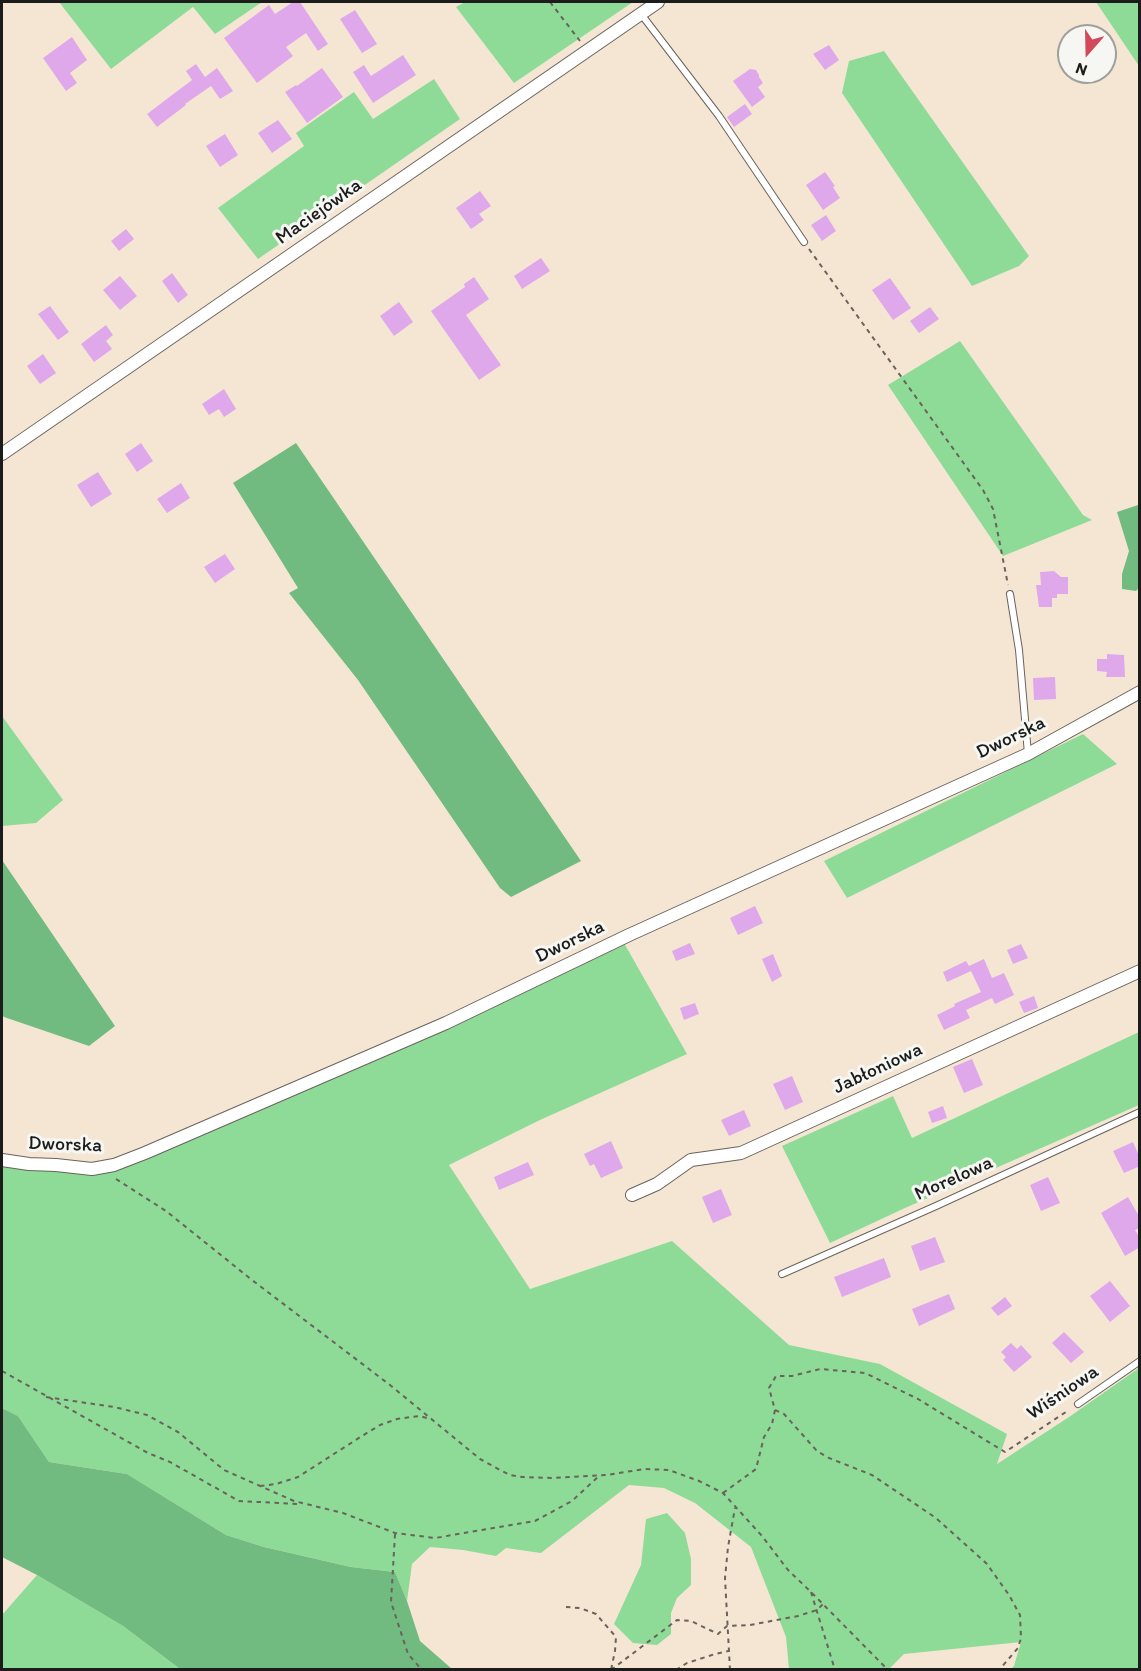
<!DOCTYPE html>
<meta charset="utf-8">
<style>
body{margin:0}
#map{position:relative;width:1141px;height:1671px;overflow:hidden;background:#f5e6d4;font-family:Itim,sans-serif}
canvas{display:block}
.frame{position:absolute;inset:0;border:3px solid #1c1c1c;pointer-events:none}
.north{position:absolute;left:1057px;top:24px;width:60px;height:60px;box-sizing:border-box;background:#f6f6f2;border:2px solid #9f9f9c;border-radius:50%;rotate:200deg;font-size:16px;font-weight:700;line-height:24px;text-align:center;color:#1c1c1c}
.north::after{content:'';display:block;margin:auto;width:21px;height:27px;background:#d1495b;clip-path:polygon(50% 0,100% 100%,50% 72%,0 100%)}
</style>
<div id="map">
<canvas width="1141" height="1671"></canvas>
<div class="frame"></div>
<div class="north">N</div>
</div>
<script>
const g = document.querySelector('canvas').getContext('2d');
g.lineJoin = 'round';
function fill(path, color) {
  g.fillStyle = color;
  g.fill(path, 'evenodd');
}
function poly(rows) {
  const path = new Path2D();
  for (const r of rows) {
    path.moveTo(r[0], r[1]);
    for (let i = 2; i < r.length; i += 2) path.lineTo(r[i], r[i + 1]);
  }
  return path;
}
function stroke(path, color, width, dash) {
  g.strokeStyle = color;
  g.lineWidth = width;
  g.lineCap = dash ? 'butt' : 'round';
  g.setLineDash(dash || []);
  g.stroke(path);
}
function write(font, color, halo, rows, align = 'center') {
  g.font = font + ' Itim,sans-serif';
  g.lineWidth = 6;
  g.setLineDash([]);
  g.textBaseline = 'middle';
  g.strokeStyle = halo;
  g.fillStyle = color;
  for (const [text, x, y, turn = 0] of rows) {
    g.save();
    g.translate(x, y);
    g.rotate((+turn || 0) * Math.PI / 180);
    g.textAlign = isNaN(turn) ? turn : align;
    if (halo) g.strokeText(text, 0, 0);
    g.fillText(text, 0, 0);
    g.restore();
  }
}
const green = poly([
 [59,2,262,2,215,34,193,7,111,69],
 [465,2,633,2,514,83,456,7],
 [1096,2,1139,2,1139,66],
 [884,51,1029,256,1019,266,972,286,842,93,849,61],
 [434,79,460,119,258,259,218,208,304,146,296,133,354,92,373,119],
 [960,341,1083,515,1092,520,1003,556,888,385],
 [2,716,63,800,36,823,2,826],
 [1083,734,1117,764,847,898,824,861],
 [624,943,687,1054,540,1120,449,1165,530,1289,672,1241,789,1345,880,1364,1007,1434,997,1464,1069,1417,1139,1368,1139,1669,1011,1669,1014,1666,1021,1642,904,1654,889,1669,789,1669,786,1637,751,1547,695,1503,664,1488,629,1485,541,1553,506,1548,496,1556,463,1550,430,1547,412,1564,407,1601,395,1572,351,1567,264,1547,226,1535,127,1474,49,1462,18,1416,2,1408,2,1164,32,1169,111,1172,190,1139],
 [1139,1032,1139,1105,905,1208,830,1243,782,1146,893,1096,912,1138],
 [667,1513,685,1533,691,1559,691,1585,677,1598,671,1613,671,1634,657,1645,633,1643,614,1624,641,1565,646,1519],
 [37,1575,123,1626,180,1669,2,1670,2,1615]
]);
const forest = poly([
 [296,443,581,861,511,897,500,888,358,680,289,593,298,588,233,483],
 [1138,505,1140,506,1139,588,1136,591,1122,589,1122,574,1129,551,1117,512],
 [2,860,115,1026,89,1046,4,1017,2,1015],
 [2,1408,18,1416,49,1462,127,1474,226,1535,264,1547,351,1567,395,1572,407,1601,420,1641,452,1669,180,1669,123,1626,37,1575,2,1557]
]);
const building = poly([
 [293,2,300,2,328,44,318,51,306,33,286,47,293,56,257,83,224,38,269,5,275,14],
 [355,10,377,44,362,53,340,19],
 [72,37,87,60,70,73,77,83,66,91,43,58],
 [829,45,839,60,825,70,813,54],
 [403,55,416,75,373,103,353,72,364,65,371,76],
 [196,64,205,77,217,68,233,91,220,99,211,86,185,104,186,105,157,127,147,114,192,80,186,71],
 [322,68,343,97,307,123,285,92,296,85,297,86],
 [750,69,756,70,759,75,759,77,763,83,758,87,765,97,752,107,733,81],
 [745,104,752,114,734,127,727,117],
 [278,120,292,139,272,153,258,133],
 [225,134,238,155,220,167,206,146],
 [825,172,835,186,833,187,840,198,823,210,806,185],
 [480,191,491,206,479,214,484,220,471,229,456,208],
 [826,215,836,231,822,241,811,225],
 [126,229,134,239,119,251,111,241],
 [541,258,550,271,522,289,514,276],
 [172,273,188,295,178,303,162,281],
 [120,276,137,296,120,310,103,290],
 [474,277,489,299,466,315,501,365,479,380,431,311,465,287,464,284],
 [890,278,911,308,893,320,872,290],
 [399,302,413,322,394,336,380,316],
 [50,306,69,332,58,340,38,314],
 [930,307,939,319,919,333,910,321],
 [106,325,113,335,106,341,112,349,94,362,81,344],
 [43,354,56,373,40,384,27,366],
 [224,389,236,409,224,417,219,409,209,415,202,404],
 [141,443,153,461,137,472,125,454],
 [98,472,112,494,91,507,77,485],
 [181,483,190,498,167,513,157,499],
 [225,554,235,569,215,583,204,567],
 [1054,571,1061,577,1068,577,1068,594,1057,594,1057,598,1052,598,1052,607,1039,607,1036,585,1041,585,1040,572],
 [1107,654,1124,655,1125,677,1106,677,1107,672,1097,671,1097,659,1107,659],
 [1055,677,1056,699,1034,700,1033,678],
 [755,906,763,923,738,935,730,918],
 [690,943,695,954,676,961,672,951],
 [1021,944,1028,958,1013,964,1007,950],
 [773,954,782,976,772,982,762,959],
 [984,959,992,978,1004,973,1014,995,995,1004,992,998,966,1010,970,1018,944,1030,937,1015,955,1006,954,1004,981,992,971,971,947,982,943,972,966,961,969,966],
 [1034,996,1038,1008,1024,1013,1019,1002],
 [695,1003,699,1014,684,1020,680,1008],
 [972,1059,983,1085,964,1093,953,1067],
 [792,1076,803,1102,785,1110,773,1084],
 [943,1106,947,1118,932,1123,928,1112],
 [744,1110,751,1126,729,1136,721,1120],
 [611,1141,623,1168,601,1178,594,1164,590,1166,584,1154],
 [1133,1142,1140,1158,1140,1166,1124,1173,1113,1151],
 [528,1162,534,1175,499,1190,494,1177],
 [1048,1177,1060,1203,1041,1211,1030,1185],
 [721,1189,732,1215,713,1223,702,1197],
 [1128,1197,1140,1218,1140,1228,1135,1230,1140,1238,1140,1247,1125,1256,1101,1213],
 [935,1237,945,1262,920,1271,911,1246],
 [884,1258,891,1277,842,1297,834,1277],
 [1110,1281,1130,1306,1110,1322,1090,1296],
 [949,1294,955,1309,919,1326,912,1309],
 [1005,1297,1012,1306,998,1316,991,1308],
 [1064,1332,1084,1352,1071,1363,1052,1343],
 [1011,1343,1017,1349,1021,1345,1032,1357,1014,1372,1003,1360,1006,1357,1001,1352]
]);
const path = poly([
 [550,2,580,41],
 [809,249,983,490,993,509,1008,585],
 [116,1179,166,1211,252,1280,390,1385,480,1459,500,1470,510,1475,522,1477,551,1478,607,1475,644,1469,669,1470,699,1481,723,1493,762,1536,788,1570,811,1592,888,1670],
 [2,1371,148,1453,170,1462,239,1501,298,1504],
 [46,1397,114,1407,147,1415,178,1432,224,1470,294,1501,343,1513,395,1533,435,1538,535,1521,572,1501,600,1475],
 [775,1410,784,1414,817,1451,829,1458,872,1475,936,1518,987,1564,1009,1595,1020,1615,1021,1638,1018,1648,999,1670],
 [260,1486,276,1484,298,1477,362,1436,380,1425,397,1419,419,1416,431,1419],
 [723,1493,756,1469,764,1437,772,1424,775,1410,769,1388,776,1376,792,1376,820,1369,865,1373,918,1399,1005,1452,1069,1410],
 [395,1534,391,1602,408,1654,422,1670],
 [811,1592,835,1670],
 [566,1607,580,1608,596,1614,616,1637,615,1651,611,1670],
 [611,1670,677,1620,691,1621,718,1634,727,1626,750,1625,798,1616,817,1610,823,1604],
 [676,1670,687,1663,715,1654,728,1651],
 [730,1670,725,1578,728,1547,735,1508]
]);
const service = poly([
 [641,14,719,116,804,242],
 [1010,594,1019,650,1028,754],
 [782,1274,936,1206,1140,1112],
 [1078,1404,1140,1361]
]);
const minor = poly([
 [2,454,658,2],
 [2,1160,29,1164,56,1165,92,1169,114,1165,145,1153,446,1023,629,935,1028,754,1140,692],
 [632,1195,657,1184,691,1160,741,1153,1140,971]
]);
const streetNames = [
 ["Maciejówka",319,212,-35],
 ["Dworska",1011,738,-26],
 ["Dworska",570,942,-26],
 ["Jabłoniowa",878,1069,-25],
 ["Dworska",65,1145,2],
 ["Morelowa",954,1179,-24],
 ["Wiśniowa",1063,1393,-34]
];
fill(green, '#8edb98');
fill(forest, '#72bb80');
fill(building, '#dea8eb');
stroke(service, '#68635c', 8);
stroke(minor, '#68635c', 14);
stroke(path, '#68635c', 2, [4.5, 4.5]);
stroke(service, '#fff', 6);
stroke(minor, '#fff', 12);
write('20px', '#1c1c1c', '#f6f6f2', streetNames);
</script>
